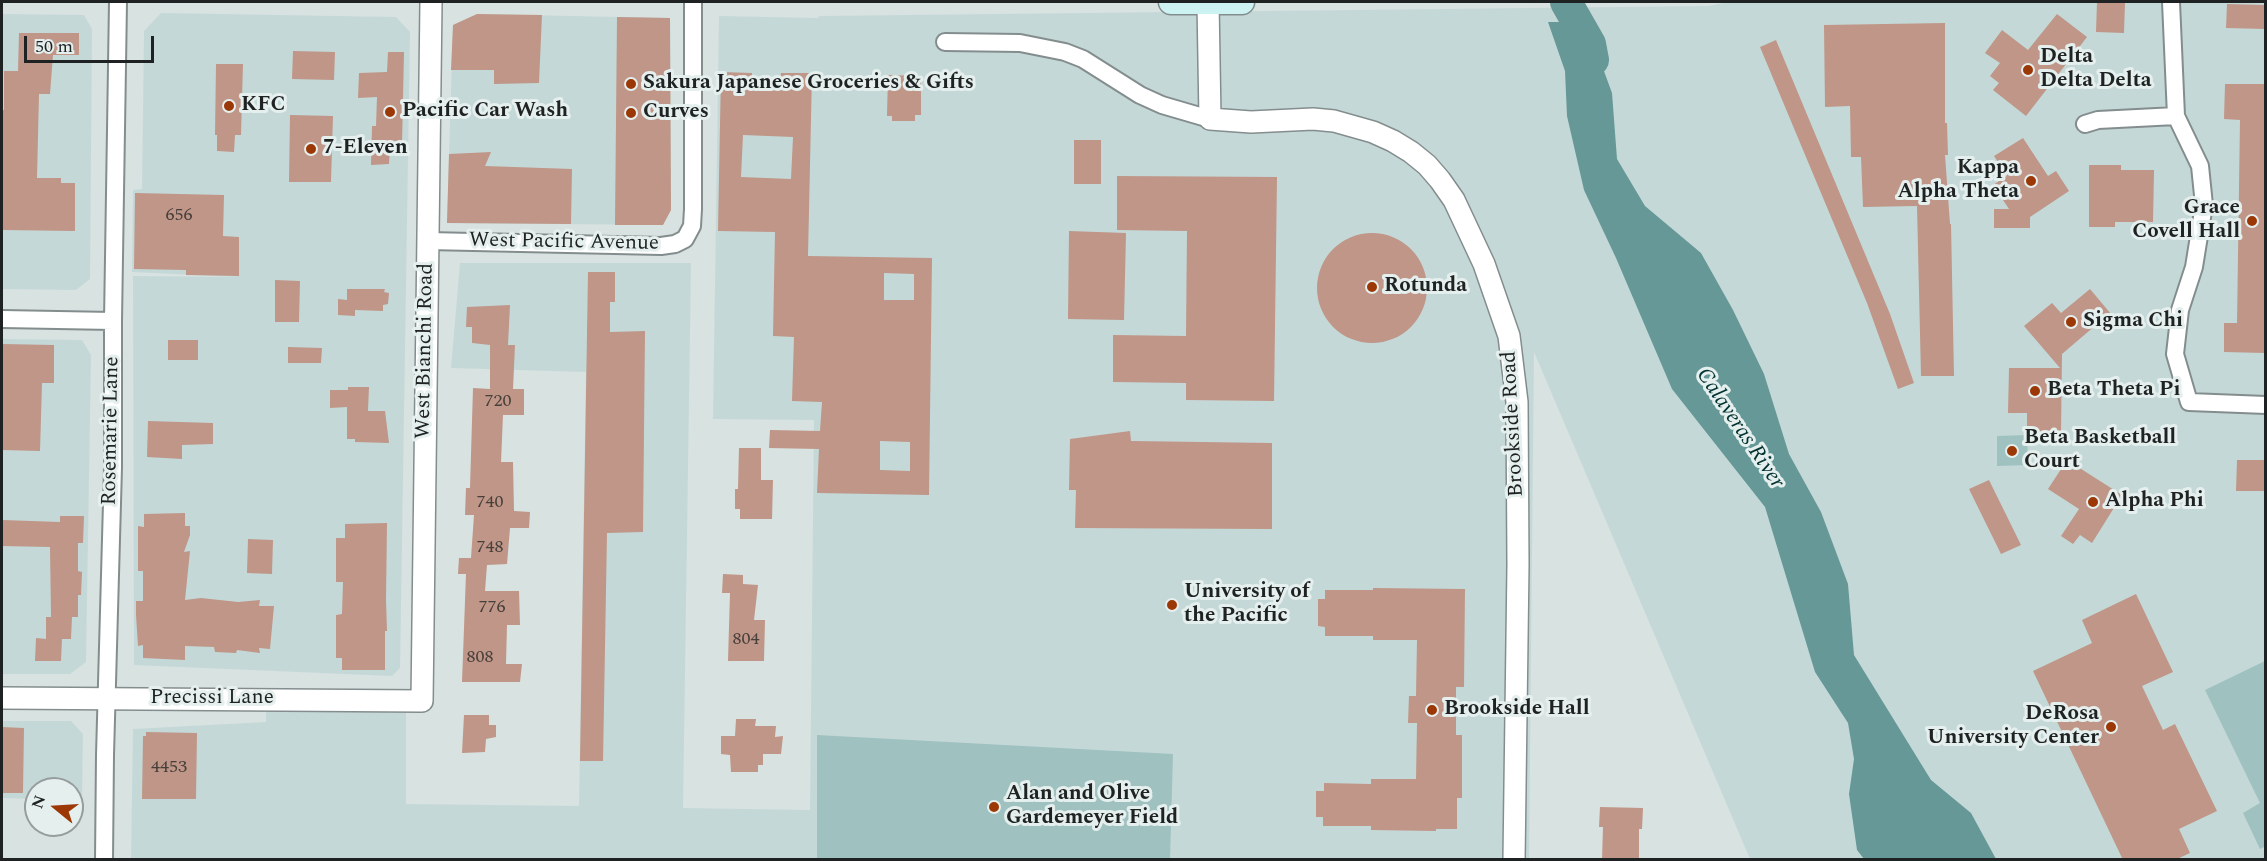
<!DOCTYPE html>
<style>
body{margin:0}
#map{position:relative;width:2267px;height:861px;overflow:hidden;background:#d8e2e1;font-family:Spectral,serif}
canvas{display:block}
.frame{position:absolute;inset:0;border:3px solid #1f2222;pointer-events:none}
.north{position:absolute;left:24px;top:777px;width:60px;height:60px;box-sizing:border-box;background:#e5efee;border:2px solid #969d9c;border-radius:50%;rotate:288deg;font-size:16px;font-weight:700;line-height:24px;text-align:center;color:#1f2222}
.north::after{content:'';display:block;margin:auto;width:21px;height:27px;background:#9c3806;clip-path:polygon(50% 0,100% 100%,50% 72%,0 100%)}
.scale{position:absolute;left:24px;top:36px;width:130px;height:27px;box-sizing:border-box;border:3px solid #1f2222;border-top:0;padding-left:8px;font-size:18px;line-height:21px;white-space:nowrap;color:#1f2222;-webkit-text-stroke:4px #e5efee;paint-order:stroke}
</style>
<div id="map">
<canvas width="2267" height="861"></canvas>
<div class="frame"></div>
<div class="north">N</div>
<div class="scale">50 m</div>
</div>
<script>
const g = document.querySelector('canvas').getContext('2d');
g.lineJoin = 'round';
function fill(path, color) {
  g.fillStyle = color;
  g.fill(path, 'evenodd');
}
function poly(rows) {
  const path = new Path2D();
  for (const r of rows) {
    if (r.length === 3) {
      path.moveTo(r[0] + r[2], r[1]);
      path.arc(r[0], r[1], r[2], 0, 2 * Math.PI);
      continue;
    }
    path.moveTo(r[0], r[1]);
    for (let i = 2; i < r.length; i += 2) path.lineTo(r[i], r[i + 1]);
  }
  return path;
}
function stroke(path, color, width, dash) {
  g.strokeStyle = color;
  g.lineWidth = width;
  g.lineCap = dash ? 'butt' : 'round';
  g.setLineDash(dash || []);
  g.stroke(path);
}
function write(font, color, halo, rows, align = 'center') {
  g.font = font + ' Spectral,serif';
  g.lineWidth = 6;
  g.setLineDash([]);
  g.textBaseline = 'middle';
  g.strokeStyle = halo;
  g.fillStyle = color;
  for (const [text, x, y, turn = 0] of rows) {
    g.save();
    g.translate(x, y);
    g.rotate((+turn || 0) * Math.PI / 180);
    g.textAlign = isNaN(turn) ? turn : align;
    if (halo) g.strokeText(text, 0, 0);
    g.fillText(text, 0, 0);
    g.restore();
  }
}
const built = poly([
 [1727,2,2265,2,2265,859,1750,859,1534,352,1529,859,131,860,133,729,266,722,266,706,406,709,406,804,579,806,586,372,451,368,460,263,691,263,683,808,810,810,814,420,713,419,719,16,818,18,819,16,1709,6],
 [161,13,396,17,410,32,400,668,392,676,134,665,133,276,238,277,132,272,133,190,142,189,144,31],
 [2,14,84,15,92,29,90,279,76,290,2,289],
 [477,14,670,18,671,210,663,225,447,223,453,25],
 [2,339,82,340,91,355,86,662,70,674,2,674],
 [2,721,71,721,83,734,82,799,72,799,72,789,36,789,36,799,2,798]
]);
const green = poly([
 [2027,435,2028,465,1997,466,1997,436],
 [2265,661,2266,846,2260,849,2243,813,2260,803,2205,690],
 [817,735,1173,754,1170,859,817,859]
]);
const water = poly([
 [1548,22,1586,22,1612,93,1617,159,1645,206,1701,253,1733,310,1764,374,1789,454,1821,512,1848,584,1854,655,1931,780,1971,813,1996,859,1864,859,1857,850,1849,794,1854,759,1848,723,1815,672,1765,507,1672,389,1616,258,1584,190,1567,116,1565,71]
]);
const river = poly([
 [1566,2,1590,44,1593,60]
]);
const building = poly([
 [2097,2,2125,2,2124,33,2096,32],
 [2227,4,2265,5,2265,29,2226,28],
 [477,14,542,15,539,83,494,84,494,70,451,70,453,25],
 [2057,14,2087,37,2026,116,1993,90,1999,83,1990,76,2000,63,1985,53,2002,30,2028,50],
 [617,17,670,18,671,210,663,225,615,225],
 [1945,23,1945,123,1947,123,1948,155,1945,155,1950,224,1951,224,1954,376,1921,376,1917,206,1863,207,1861,157,1851,157,1850,106,1825,107,1824,25],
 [19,33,79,33,79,55,53,55,50,94,39,94,37,178,61,178,61,183,75,183,75,231,2,230,2,110,4,110,4,71,18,71],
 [1776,40,1890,314,1914,383,1898,389,1867,303,1760,47],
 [293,51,335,52,334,80,292,79],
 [388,52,404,52,402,146,390,146,389,164,371,165,372,126,376,126,377,97,358,98,359,73,387,72],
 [216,64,243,64,241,135,235,135,234,152,217,151,217,135,215,135],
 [721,72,752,73,752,80,780,80,781,73,812,73,808,256,932,258,929,495,817,493,819,449,769,448,770,430,820,431,822,402,792,401,794,337,773,336,775,232,718,231],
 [743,135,793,137,791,179,741,177],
 [884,273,914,274,914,300,884,300],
 [880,441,910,442,910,471,880,470],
 [888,75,921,76,921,115,915,115,915,121,892,121,892,116,887,116],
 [2225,84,2265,84,2265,353,2224,352,2224,323,2237,323,2240,120,2224,119],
 [290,115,333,116,331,182,289,182],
 [2023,138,2048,176,2056,171,2069,191,2030,217,2030,228,1994,228,1994,209,2009,209,1993,185,2007,176,1994,156],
 [1074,140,1101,140,1101,184,1074,184],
 [491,152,485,166,572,169,571,224,447,223,449,154],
 [2089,165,2121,165,2121,170,2154,170,2153,222,2115,222,2115,227,2089,227],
 [1117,176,1277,177,1274,401,1186,400,1186,383,1113,382,1113,335,1186,336,1187,231,1117,230],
 [135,193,224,195,223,236,239,237,239,276,186,275,186,270,134,269],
 [1069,231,1126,233,1124,320,1068,319],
 [1372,288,55],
 [588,272,615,272,615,302,610,302,610,332,645,331,643,532,607,533,603,761,580,761],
 [275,280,300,281,299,322,275,322],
 [347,289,385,289,384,292,389,293,388,304,383,305,383,311,355,310,355,316,338,315,338,299,347,300],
 [2090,289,2116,320,2102,332,2096,325,2062,354,2061,434,2027,433,2027,413,2008,413,2009,368,2060,368,2024,326,2052,303,2061,313],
 [510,305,508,345,515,345,513,389,524,389,524,415,503,415,501,462,513,462,514,511,530,512,529,528,510,528,507,564,487,565,485,591,519,591,520,625,507,625,506,664,522,664,520,682,462,682,466,574,458,574,459,558,471,558,474,515,465,515,466,488,470,488,473,388,490,389,490,345,472,343,472,327,466,327,467,307],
 [168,340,198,340,198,360,168,360],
 [2,344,54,345,54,383,42,383,40,451,2,450],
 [288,347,322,348,321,363,288,363],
 [348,387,369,387,368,411,385,411,389,443,355,442,355,439,347,439,347,407,330,408,330,390,348,390],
 [148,421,213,423,213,444,182,445,182,459,147,457],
 [1130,431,1131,441,1272,443,1272,529,1075,528,1076,490,1069,490,1070,439],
 [739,448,761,448,761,480,773,480,772,519,740,519,740,509,735,509,735,489,738,489],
 [2067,460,2122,495,2092,543,2080,535,2073,544,2061,536,2079,509,2048,489],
 [2237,460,2265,460,2265,491,2236,491],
 [1989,480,2021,545,2001,554,1969,489],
 [185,513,185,526,190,526,190,535,184,552,190,551,185,600,201,598,238,602,260,600,259,606,274,606,270,649,259,648,260,653,237,650,236,653,215,652,214,647,185,646,185,660,143,658,143,645,138,646,136,615,136,601,143,601,143,571,138,571,138,526,144,527,144,514],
 [60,516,84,516,83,543,78,543,78,571,82,572,81,595,78,595,78,617,72,617,71,639,62,639,61,661,35,661,36,638,46,639,46,617,51,617,50,547,2,546,2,520,60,522],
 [387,523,386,600,387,631,385,631,385,670,342,670,342,658,336,658,336,615,342,614,343,582,336,582,336,538,345,538,345,524],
 [248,539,273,540,272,574,247,573],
 [723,574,743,575,743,584,758,585,754,620,765,620,764,661,728,661,730,593,722,593],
 [1373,588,1465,589,1464,687,1456,687,1456,735,1462,735,1462,798,1457,798,1457,829,1436,829,1436,831,1371,830,1371,826,1323,826,1323,817,1316,817,1316,791,1324,791,1324,783,1371,784,1371,779,1416,779,1417,723,1408,723,1409,696,1416,696,1417,640,1373,640,1373,636,1325,636,1325,627,1318,626,1318,599,1325,599,1325,590,1373,590],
 [2136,594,2173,672,2142,686,2163,730,2175,724,2217,811,2179,829,2190,853,2175,860,2123,860,2033,671,2092,643,2082,620],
 [464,715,489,715,489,725,496,725,496,737,486,739,485,752,462,753],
 [736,719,756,719,755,726,776,726,775,737,783,736,781,754,763,754,763,765,758,765,758,772,731,772,730,755,721,754,721,736,735,736],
 [2,727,24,728,23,793,2,793],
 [146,732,197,733,196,799,142,799,143,736,146,736],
 [1600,807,1643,808,1642,829,1639,829,1639,860,1602,860,1603,827,1599,827]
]);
const minor = poly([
 [2171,2,2176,116,2200,166,2204,205,2194,267,2180,310,2175,354,2189,402,2266,405],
 [945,42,1020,43,1065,52,1083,59,1140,95,1162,105,1210,119],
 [2085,124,2098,120,2176,116],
 [427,241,661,246,675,244,685,239,692,226,693,209,693,2],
 [2,319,113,321],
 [104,860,105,755,113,467,113,321,118,2]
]);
const tertiary = poly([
 [1208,2,1210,119,1251,122,1313,119,1334,121,1373,132,1393,141,1411,152,1427,165,1440,180,1454,200,1484,264,1509,336,1517,402,1518,565,1514,860],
 [2,698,422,701,431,2]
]);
const secondary = poly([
 [1171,2,1242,2]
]);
const markers = [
 [2028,70,6,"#9c3806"],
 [631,84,6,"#9c3806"],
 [229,106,6,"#9c3806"],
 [390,112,6,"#9c3806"],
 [631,113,6,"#9c3806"],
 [311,149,6,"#9c3806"],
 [2031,181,6,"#9c3806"],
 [2252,221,6,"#9c3806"],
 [1372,287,6,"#9c3806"],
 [2071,322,6,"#9c3806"],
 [2035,391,6,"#9c3806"],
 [2012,451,6,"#9c3806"],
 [2093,502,6,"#9c3806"],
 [1172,605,6,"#9c3806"],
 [1432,710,6,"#9c3806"],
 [2111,727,6,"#9c3806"],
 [994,807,6,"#9c3806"]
];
const numberNames = [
 ["656",179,216],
 ["720",498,402],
 ["740",490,503],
 ["748",490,548],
 ["776",492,608],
 ["804",746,640],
 ["808",480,658],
 ["4453",169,768]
];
const poiNames = [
 ["Delta",2040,58],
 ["Delta Delta",2040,82],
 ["Sakura Japanese Groceries & Gifts",643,84],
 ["KFC",241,106],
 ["Pacific Car Wash",402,112],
 ["Curves",643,113],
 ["7-Eleven",323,149],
 ["Kappa",2019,169,"right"],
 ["Alpha Theta",2019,193,"right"],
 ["Grace",2240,209,"right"],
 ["Covell Hall",2240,233,"right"],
 ["Rotunda",1384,287],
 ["Sigma Chi",2083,322],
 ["Beta Theta Pi",2047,391],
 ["Beta Basketball",2024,439],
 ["Court",2024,463],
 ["Alpha Phi",2105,502],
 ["University of",1184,593],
 ["the Pacific",1184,617],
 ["Brookside Hall",1444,710],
 ["DeRosa",2099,715,"right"],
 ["University Center",2099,739,"right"],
 ["Alan and Olive",1006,795],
 ["Gardemeyer Field",1006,819]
];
const streetNames = [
 ["West Pacific Avenue",564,243,1],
 ["West Bianchi Road",426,351,-89],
 ["Brookside Road",1514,424,-93],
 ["Rosemarie Lane",112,431,-89],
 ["Precissi Lane",212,699]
];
const waterNames = [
 ["Calaveras River",1739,429,56]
];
fill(built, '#c5d8d8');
fill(green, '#9fc1c0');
fill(water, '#669897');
stroke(river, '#669897', 32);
fill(building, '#bf9687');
stroke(minor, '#848d8d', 20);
stroke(tertiary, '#848d8d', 24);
stroke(secondary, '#848d8d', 27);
stroke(minor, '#fff', 16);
stroke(tertiary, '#fff', 21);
stroke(secondary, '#ccf2f1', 24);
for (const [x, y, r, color] of markers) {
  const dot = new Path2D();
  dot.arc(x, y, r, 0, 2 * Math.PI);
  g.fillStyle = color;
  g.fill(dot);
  stroke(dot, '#e5efee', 2);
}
write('18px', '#473f3b', null, numberNames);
write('bold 21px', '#1f2222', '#e5efee', poiNames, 'left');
write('21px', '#1f2222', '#e5efee', streetNames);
write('italic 22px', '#003231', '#e5efee', waterNames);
</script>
